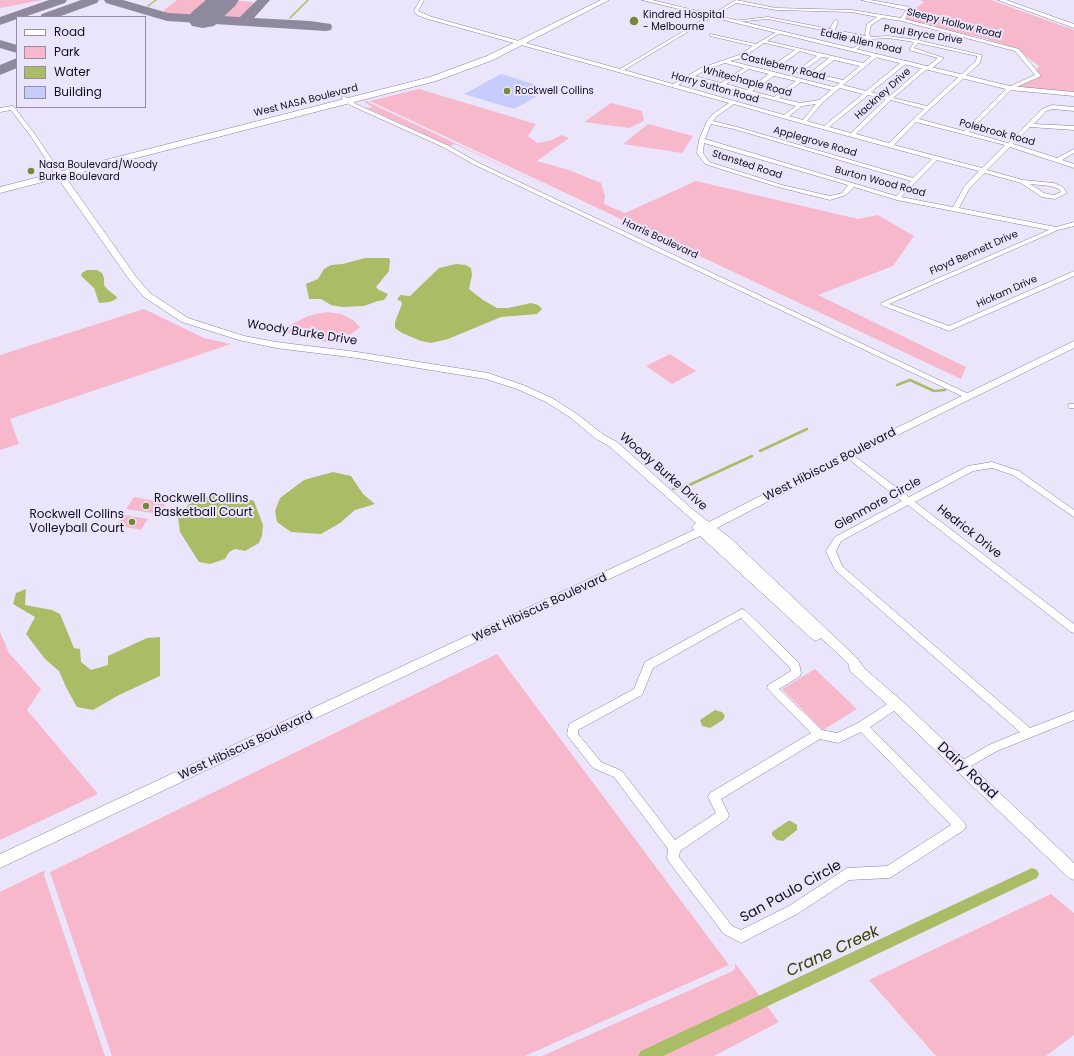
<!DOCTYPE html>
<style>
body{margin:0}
#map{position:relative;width:1074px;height:1056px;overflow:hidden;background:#ebe5fc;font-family:Poppins,sans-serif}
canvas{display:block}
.legend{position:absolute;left:16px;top:16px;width:130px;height:92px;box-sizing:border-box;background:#ebe5fc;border:1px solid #948fa2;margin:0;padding:5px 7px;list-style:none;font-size:12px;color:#120e1b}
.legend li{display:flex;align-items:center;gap:8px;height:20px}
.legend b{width:20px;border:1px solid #948fa2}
</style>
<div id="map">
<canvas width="1074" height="1056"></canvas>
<ul class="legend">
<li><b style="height:5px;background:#fff"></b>Road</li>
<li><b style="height:11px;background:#f8b8cc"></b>Park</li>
<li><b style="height:11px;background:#abbc67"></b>Water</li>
<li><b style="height:11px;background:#c6cdfd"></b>Building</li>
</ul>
</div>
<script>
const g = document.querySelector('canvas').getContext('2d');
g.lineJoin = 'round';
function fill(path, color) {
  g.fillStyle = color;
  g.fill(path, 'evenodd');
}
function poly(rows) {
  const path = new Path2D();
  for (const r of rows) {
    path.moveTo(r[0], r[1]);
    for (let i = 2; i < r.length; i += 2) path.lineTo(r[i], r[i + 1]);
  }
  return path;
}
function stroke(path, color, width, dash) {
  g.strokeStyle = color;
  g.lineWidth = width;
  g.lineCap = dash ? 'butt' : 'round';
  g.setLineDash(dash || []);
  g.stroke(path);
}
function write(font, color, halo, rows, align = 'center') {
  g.font = font + ' Poppins,sans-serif';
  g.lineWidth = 4;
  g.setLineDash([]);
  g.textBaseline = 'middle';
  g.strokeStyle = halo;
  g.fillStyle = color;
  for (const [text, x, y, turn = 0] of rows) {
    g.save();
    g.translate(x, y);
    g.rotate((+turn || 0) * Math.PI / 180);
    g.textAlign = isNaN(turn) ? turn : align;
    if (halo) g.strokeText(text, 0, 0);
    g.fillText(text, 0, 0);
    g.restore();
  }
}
const green = poly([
 [0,0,42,0,0,8],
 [177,0,216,0,196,16,175,16,164,12,164,10],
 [231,0,253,2,252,7,245,16,241,18,223,18,217,16,216,14],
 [920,0,991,0,1074,30,1074,92,1016,87,1040,77,1036,70,1039,66,1015,48,983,38,905,20,908,14,924,2],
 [419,89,536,124,528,136,537,143,549,141,562,135,569,138,537,161,569,170,601,183,605,196,604,204,625,213,696,181,858,219,878,215,914,236,893,266,818,295,966,367,961,379,370,101],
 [368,101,368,102,567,196,455,144,450,146,367,108,373,107,364,102],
 [611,103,642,111,644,121,629,128,584,122],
 [648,124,693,136,682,153,623,144],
 [144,309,204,338,231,344,10,419,19,444,0,450,0,355],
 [327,312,341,314,353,320,360,327,350,335,342,333,333,343,297,337,284,331,292,324,308,316],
 [670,354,696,371,672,384,646,366],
 [134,497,166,503,158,514,126,509],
 [124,515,148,519,141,530,116,525],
 [0,632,9,653,41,689,27,710,98,794,0,840],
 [497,654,729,965,525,1056,112,1056,50,872],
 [815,669,857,709,823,730,782,689],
 [45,870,44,875,105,1056,0,1056,0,892],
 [1051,894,1074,913,1074,1035,1046,1056,936,1056,869,980],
 [735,963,779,1022,714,1056,542,1056,733,971,735,968]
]);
const water = poly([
 [365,258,389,258,390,260,389,271,376,287,379,290,388,294,384,300,378,301,364,306,342,307,331,305,321,299,309,299,306,284,318,279,324,269,331,265,343,264],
 [456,264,466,265,471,268,472,275,469,289,483,300,497,308,508,308,531,303,538,305,542,309,537,314,501,317,448,339,431,343,421,341,402,333,395,328,395,322,402,304,401,301,397,300,400,295,410,296,439,268],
 [87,270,97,270,102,273,104,278,104,285,107,289,117,297,116,299,110,302,99,303,94,288,81,276,82,273],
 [333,472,351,476,363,494,375,504,355,510,340,523,321,534,291,532,277,522,275,511,280,498,304,480],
 [226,495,241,496,254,501,263,525,262,536,259,543,245,551,235,549,229,552,225,559,210,564,199,562,180,532,178,517,189,504,204,497],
 [26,589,25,605,52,610,60,614,74,648,80,649,81,662,91,670,108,665,108,656,147,638,160,637,160,676,119,695,93,710,77,707,66,687,59,671,45,659,26,634,35,617,13,604,16,593],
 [715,710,722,712,725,716,723,720,710,728,702,726,700,720],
 [788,821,791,821,797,825,797,830,783,841,777,840,772,835,772,832]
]);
const streamFar1 = poly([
 [148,6,156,0],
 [290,18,308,0]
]);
const stream = poly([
 [897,385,910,380,934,391,945,390],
 [760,451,807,429],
 [673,489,687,486,752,456]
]);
const canal = poly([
 [1032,868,1037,870,1039,874,1037,878,663,1056,638,1056,641,1051,1032,868]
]);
const taxiway = poly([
 [49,0,67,0,65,3,24,17,17,17,17,19,0,25,0,17,49,0],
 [81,0,99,0,97,3,58,17,40,17,42,14,81,0],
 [104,0,123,0,168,13,240,17,257,0,270,0,254,18,310,21,331,24,332,27,331,30,326,31,167,21,106,3,104,0],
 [0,40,17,45,17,53,0,48,0,40],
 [17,58,17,68,0,75,0,65,17,58]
]);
const runway = poly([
 [206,0,239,0,235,6,214,26,203,28,192,26,187,19,192,12,206,0]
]);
const building = poly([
 [501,74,550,89,514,109,464,94]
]);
const minor = poly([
 [420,0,424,0,418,11,432,17,620,69,736,0,776,8,852,10,901,18,906,10,861,0,870,0,910,7,910,10,905,19,1019,49,1041,76,1012,89,969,132,1008,143,1042,109,1052,105,1074,107,1074,111,1053,109,1046,111,1034,124,1074,126,1074,130,1030,127,1013,144,1057,158,1074,149,1074,153,1062,160,1074,164,1074,168,1010,147,987,170,1023,180,1054,183,1063,187,1067,193,1055,199,1042,197,1021,183,985,173,969,189,959,208,1056,227,1074,222,1074,226,1058,230,889,304,949,326,1072,272,1074,271,1074,276,949,331,881,305,881,303,1049,230,897,200,854,187,846,195,830,200,778,187,705,164,697,153,699,140,707,121,713,114,729,103,428,19,417,15,414,11,420,0],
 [736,3,776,10,852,12,877,17,867,24,865,34,866,36,835,30,838,21,836,20,834,21,830,29,768,17,733,21,735,22,768,19,866,39,852,49,852,51,854,51,871,39,888,38,914,42,909,50,938,58,928,66,924,66,889,97,871,92,907,63,907,61,903,61,866,91,843,85,878,56,878,54,874,54,863,63,767,41,780,33,780,32,778,31,756,44,710,34,710,36,753,46,739,55,701,68,673,84,624,70,736,3],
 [882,18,902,21,1015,51,1035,75,1008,87,964,131,919,119,980,63,982,55,917,40,888,36,871,37,869,34,871,25,882,18],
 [764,43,765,43,795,50,776,63,745,56,764,43],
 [918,43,977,56,976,61,927,106,893,98,927,69,931,69,944,58,914,48,918,43],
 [800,51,817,56,799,69,781,65,800,51],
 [822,57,829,58,811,72,804,70,822,57],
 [741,58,840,83,834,87,730,61,741,58],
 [834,60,860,66,843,80,816,74,834,60],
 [725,63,744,68,721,83,695,76,705,70,725,63],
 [749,69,769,74,747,90,726,84,749,69],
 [774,76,796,81,774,97,752,91,774,76],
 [691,78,796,106,784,115,678,85,691,78],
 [801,82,831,90,819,100,800,103,779,98,801,82],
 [840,88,863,94,824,126,807,121,823,102,840,88],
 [868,95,886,99,851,133,829,127,868,95],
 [891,100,924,109,889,143,856,134,891,100],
 [734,104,782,118,932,159,913,178,737,127,713,121,717,116,734,104],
 [816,104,803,120,789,116,802,106,816,104],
 [916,122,1005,145,982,168,894,145,916,122],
 [711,124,734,129,911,181,896,196,705,139,711,124],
 [704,143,848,185,842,193,830,196,782,185,709,162,703,153,704,143],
 [937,160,979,171,964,187,953,207,901,197,937,160],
 [1030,184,1051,186,1059,189,1061,192,1054,195,1044,193,1030,184],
 [344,96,356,104,447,145,479,163,973,396,972,398,966,398,475,165,443,147,352,106,342,99,342,97,344,96],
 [12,106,14,107,34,133,59,170,58,171,54,171,30,135,11,110,0,112,0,108,12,106],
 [1069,404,1074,404,1074,408,1069,408,1068,406,1069,404],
 [849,452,909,497,968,466,992,462,1019,471,1074,510,1074,517,1013,475,992,468,973,471,915,502,1074,624,1074,633,1071,632,908,505,841,541,836,551,842,566,1030,728,1074,711,1074,720,997,751,966,769,962,771,958,769,956,766,958,763,989,745,1020,732,835,570,826,551,835,537,902,501,846,457,845,455,846,453,849,452],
 [742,609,745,610,799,663,801,673,800,676,779,689,822,730,837,733,858,723,892,701,896,700,900,701,901,704,900,707,870,727,964,822,966,826,964,830,893,876,889,878,849,880,797,914,741,943,724,934,669,862,667,858,668,849,614,777,593,768,567,735,569,724,634,689,645,662,742,609],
 [741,618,790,668,791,671,768,685,767,688,811,733,710,793,708,797,716,813,675,840,622,771,601,762,578,734,578,730,642,695,653,668,741,618],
 [861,732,951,825,887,866,847,868,789,906,741,930,732,926,679,857,680,851,727,819,729,815,721,799,820,739,838,743,861,732]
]);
const tertiary = poly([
 [642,0,652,0,1010,86,1074,92,1074,96,1010,90,642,0],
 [998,0,1006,0,1074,24,1074,28,998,0],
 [53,168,59,168,137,278,150,293,188,318,244,336,276,342,357,352,488,373,523,385,552,398,577,414,604,435,617,442,691,508,709,522,845,453,1074,341,1074,348,853,457,717,528,729,537,856,657,865,669,901,700,1074,863,1074,880,1069,878,891,708,850,671,848,663,821,638,816,641,812,639,700,536,0,868,0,854,694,530,692,527,696,523,609,446,596,439,571,418,546,402,517,389,486,379,357,358,276,348,239,340,182,322,144,297,131,282,52,170,53,168]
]);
const secondary = poly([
 [601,0,609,0,493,60,436,81,0,193,0,187,430,77,487,56,601,0]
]);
const markers = [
 [634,21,5,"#788735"],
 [507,91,4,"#788735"],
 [31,171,4,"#788735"],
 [146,506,4,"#788735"],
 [132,522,4,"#788735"]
];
const farPoinames = [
 ["Kindred Hospital",643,15],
 ["- Melbourne",643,27],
 ["Rockwell Collins",515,91],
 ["Nasa Boulevard/Woody",39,165],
 ["Burke Boulevard",39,177]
];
const farStreetnames = [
 ["Sleepy Hollow Road",954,24,14],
 ["Paul Bryce Drive",923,35,9],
 ["Eddie Allen Road",861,42,13],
 ["Castleberry Road",783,67,14],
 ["Whitechaple Road",747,82,15],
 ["Harry Sutton Road",715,88,16],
 ["Hackney Drive",883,94,-42],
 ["West NASA Boulevard",306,101,-14],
 ["Polebrook Road",997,133,15],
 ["Applegrove Road",815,142,16],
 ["Stansted Road",747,165,18],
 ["Burton Wood Road",880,182,15],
 ["Harris Boulevard",660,239,25],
 ["Floyd Bennett Drive",974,253,-24],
 ["Hickam Drive",1007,292,-24]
];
const streetNames = [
 ["Woody Burke Drive",302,333,9],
 ["West Hibiscus Boulevard",830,465,-27],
 ["Woody Burke Drive",663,472,41],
 ["Glenmore Circle",878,504,-29],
 ["Hedrick Drive",969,532,38],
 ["West Hibiscus Boulevard",540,608,-25],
 ["West Hibiscus Boulevard",246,746,-25]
];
const poiNames = [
 ["Rockwell Collins",154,499],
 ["Basketball Court",154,513],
 ["Rockwell Collins",124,515,"right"],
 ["Volleyball Court",124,529,"right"]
];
const nearStreetnames = [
 ["Dairy Road",967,771,43],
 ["San Paulo Circle",791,892,-29]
];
const nearWaternames = [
 ["Crane Creek",833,952,-25]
];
fill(green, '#f8b8cc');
fill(water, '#abbc67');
stroke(streamFar1, '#abbc67', 1.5);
stroke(stream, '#abbc67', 2.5);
fill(canal, '#abbc67');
fill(taxiway, '#8e899c');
fill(runway, '#8e899c');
fill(building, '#c6cdfd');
stroke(minor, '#897fa2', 1);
stroke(tertiary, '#897fa2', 1);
stroke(secondary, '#897fa2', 1);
fill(minor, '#fff');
fill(tertiary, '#fff');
fill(secondary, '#fff');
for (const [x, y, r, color] of markers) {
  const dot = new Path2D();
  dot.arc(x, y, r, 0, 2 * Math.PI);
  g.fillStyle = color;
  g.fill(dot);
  stroke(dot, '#ebe5fc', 1.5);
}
write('10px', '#120e1b', '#ebe5fc', farPoinames, 'left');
write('10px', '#120e1b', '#ebe5fc', farStreetnames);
write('12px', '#120e1b', '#ebe5fc', streetNames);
write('12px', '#120e1b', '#ebe5fc', poiNames, 'left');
write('14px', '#120e1b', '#ebe5fc', nearStreetnames);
write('italic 16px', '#384100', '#ebe5fc', nearWaternames);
</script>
